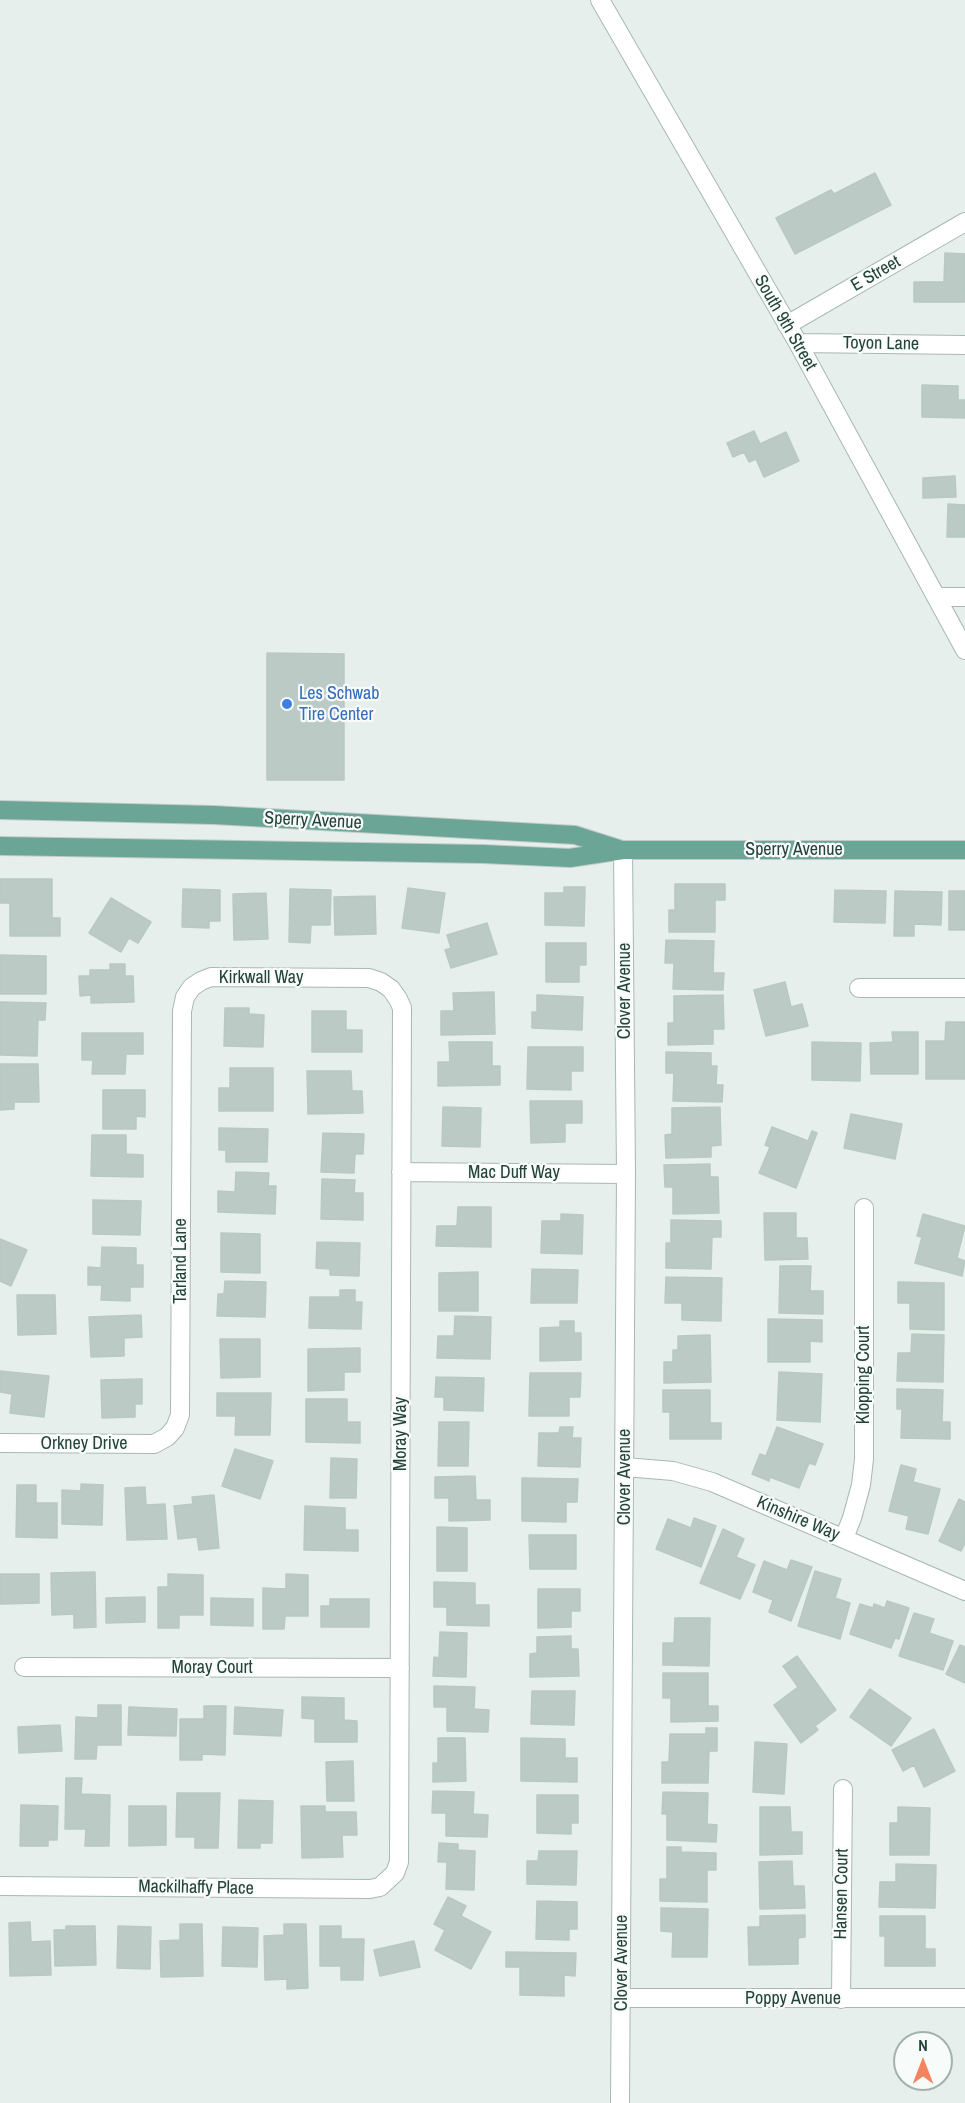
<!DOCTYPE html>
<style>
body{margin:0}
#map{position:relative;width:965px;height:2103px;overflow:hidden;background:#e6efeb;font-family:"Archivo Narrow",sans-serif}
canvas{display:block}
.north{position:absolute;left:893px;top:2031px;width:60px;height:60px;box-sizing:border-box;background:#f7fbf9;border:2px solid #a3b1ad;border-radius:50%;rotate:0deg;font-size:16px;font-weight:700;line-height:24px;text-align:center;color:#24423a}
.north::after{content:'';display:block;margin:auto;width:21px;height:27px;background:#f4845f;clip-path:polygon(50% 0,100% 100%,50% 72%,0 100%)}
</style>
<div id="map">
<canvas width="965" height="2103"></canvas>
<div class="north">N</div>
</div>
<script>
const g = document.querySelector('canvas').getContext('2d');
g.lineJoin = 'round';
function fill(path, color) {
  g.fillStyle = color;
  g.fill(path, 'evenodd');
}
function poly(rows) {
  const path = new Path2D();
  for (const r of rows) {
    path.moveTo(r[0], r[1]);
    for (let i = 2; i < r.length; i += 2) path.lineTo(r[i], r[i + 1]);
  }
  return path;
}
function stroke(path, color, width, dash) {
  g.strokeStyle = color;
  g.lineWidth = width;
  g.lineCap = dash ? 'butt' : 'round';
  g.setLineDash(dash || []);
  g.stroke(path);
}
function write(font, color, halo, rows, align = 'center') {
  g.font = font + ' "Archivo Narrow",sans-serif';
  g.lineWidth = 4.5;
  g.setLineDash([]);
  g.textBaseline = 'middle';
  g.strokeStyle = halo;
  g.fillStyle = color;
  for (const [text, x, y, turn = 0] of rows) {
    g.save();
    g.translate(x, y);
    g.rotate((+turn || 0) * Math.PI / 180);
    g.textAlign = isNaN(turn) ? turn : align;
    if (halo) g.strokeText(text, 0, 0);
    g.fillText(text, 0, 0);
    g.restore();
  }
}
const building = poly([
 [875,173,891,205,795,254,776,218,831,190,834,194,875,173],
 [945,253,965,254,965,302,914,302,914,282,944,282,945,253],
 [922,385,958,386,958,400,965,400,965,418,922,417,922,385],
 [754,431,760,444,786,432,799,461,764,477,756,459,749,462,744,452,733,457,727,443,754,431],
 [955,476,956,497,923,498,923,478,955,476],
 [948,504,965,505,965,537,947,537,948,504],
 [267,653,344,654,344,780,267,780,267,653],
 [0,879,52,879,52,918,60,918,60,936,10,936,10,903,0,903,0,879],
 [675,884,725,884,725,900,715,900,715,932,669,932,669,910,675,910,675,884],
 [564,887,585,887,584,926,545,925,545,893,564,893,564,887],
 [408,888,445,893,439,933,402,928,408,888],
 [183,889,220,890,220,921,209,921,209,928,182,927,183,889],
 [290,889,331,890,330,925,311,925,310,943,289,942,290,889],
 [835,890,886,891,885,923,834,922,835,890],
 [895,891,942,892,941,925,914,924,914,936,894,936,895,891],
 [949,891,965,891,965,930,949,930,949,891],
 [266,893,268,939,234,940,233,894,266,893],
 [375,896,376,934,335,935,334,897,375,896],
 [111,898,151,922,138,943,129,938,121,952,89,933,111,898],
 [487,923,497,954,451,968,445,950,451,948,447,935,487,923],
 [666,940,714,941,713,973,724,973,723,990,673,989,674,963,665,963,666,940],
 [546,943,586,943,586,965,579,965,579,982,546,982,546,943],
 [0,955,46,956,46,994,0,994,0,955],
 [110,964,125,964,125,976,133,976,134,1002,91,1003,91,995,80,996,79,976,90,976,90,970,110,970,110,964],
 [785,982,791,1007,802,1004,808,1026,766,1036,754,990,785,982],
 [494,992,495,1034,441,1035,441,1011,454,1011,453,993,494,992],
 [537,995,583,997,582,1030,532,1028,532,1012,537,1012,537,995],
 [723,995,724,1029,713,1029,713,1044,668,1045,668,1023,674,1023,674,996,723,995],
 [0,1002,46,1003,45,1020,38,1020,37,1056,0,1055,0,1002],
 [225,1008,249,1008,249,1014,264,1015,263,1047,224,1046,225,1008],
 [312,1011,346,1011,346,1030,362,1030,362,1052,312,1052,312,1011],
 [946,1022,965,1022,965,1079,926,1079,926,1041,945,1041,946,1022],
 [892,1032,918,1032,918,1074,871,1074,870,1043,893,1042,892,1032],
 [82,1033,143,1033,143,1054,126,1054,125,1074,92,1074,93,1060,82,1060,82,1033],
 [449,1042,492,1042,492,1066,500,1066,500,1085,438,1086,438,1062,450,1062,449,1042],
 [812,1042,861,1043,860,1081,812,1080,812,1042],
 [528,1047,583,1047,583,1071,571,1071,571,1090,527,1089,528,1047],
 [666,1052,711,1053,711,1066,717,1066,716,1085,723,1085,722,1102,673,1101,674,1073,666,1073,666,1052],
 [0,1064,38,1064,39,1102,14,1102,14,1109,0,1110,0,1064],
 [230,1068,273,1068,273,1111,219,1111,219,1088,230,1088,230,1068],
 [307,1071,351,1071,352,1091,362,1091,363,1113,308,1114,307,1071],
 [103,1090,145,1090,145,1117,136,1116,136,1129,103,1129,103,1090],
 [530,1101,582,1101,582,1123,565,1123,565,1142,531,1143,530,1101],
 [443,1107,481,1108,480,1147,442,1146,443,1107],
 [720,1107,721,1145,711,1146,711,1157,666,1158,665,1135,672,1134,672,1108,720,1107],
 [851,1114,902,1124,895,1159,844,1148,851,1114],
 [772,1127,808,1141,812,1131,817,1133,796,1188,759,1173,770,1147,765,1145,772,1127],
 [219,1128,268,1129,267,1162,226,1162,226,1150,219,1150,219,1128],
 [323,1133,364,1134,363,1154,355,1154,354,1173,321,1172,323,1133],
 [92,1135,126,1135,126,1154,143,1155,143,1177,91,1176,92,1135],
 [710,1164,710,1177,718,1177,719,1213,673,1214,673,1187,665,1187,664,1165,710,1164],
 [236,1172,269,1173,268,1186,276,1186,275,1214,218,1212,218,1191,235,1192,236,1172],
 [322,1179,355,1180,354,1193,363,1193,363,1220,321,1219,322,1179],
 [93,1200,141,1201,140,1235,93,1234,93,1200],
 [458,1207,491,1207,491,1247,436,1246,437,1226,457,1226,458,1207],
 [764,1213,796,1213,796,1238,807,1238,808,1259,765,1260,764,1213],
 [561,1214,583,1215,582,1254,541,1253,542,1221,561,1221,561,1214],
 [923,1214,965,1226,957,1258,965,1261,962,1276,915,1263,922,1237,917,1236,923,1214],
 [671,1220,721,1221,721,1237,712,1237,711,1269,666,1268,666,1243,671,1243,671,1220],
 [221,1233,260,1234,260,1273,221,1272,221,1233],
 [0,1239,27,1250,11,1286,0,1281,0,1239],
 [317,1242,360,1243,359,1276,330,1275,330,1269,316,1268,317,1242],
 [102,1247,136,1248,136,1265,143,1265,143,1287,130,1287,130,1301,101,1300,102,1285,88,1285,88,1267,101,1268,102,1247],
 [780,1266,811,1266,810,1291,823,1291,823,1314,779,1313,780,1266],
 [532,1269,578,1270,577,1303,531,1303,532,1269],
 [478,1272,478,1311,439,1311,439,1273,478,1272],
 [666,1277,722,1278,721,1321,682,1320,682,1303,665,1303,666,1277],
 [225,1281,266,1282,265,1317,217,1316,218,1294,224,1294,225,1281],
 [898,1282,944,1283,944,1330,910,1329,910,1303,898,1303,898,1282],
 [340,1290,355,1290,355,1302,362,1302,361,1329,309,1328,310,1297,340,1297,340,1290],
 [17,1295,55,1295,56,1334,18,1335,17,1295],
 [141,1315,142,1337,124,1338,124,1356,91,1357,89,1317,141,1315],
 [455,1316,491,1317,490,1359,437,1358,438,1336,454,1336,455,1316],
 [768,1319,822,1320,822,1342,810,1341,810,1362,768,1362,768,1319],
 [560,1321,574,1321,574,1333,581,1333,581,1360,540,1361,540,1328,560,1327,560,1321],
 [912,1334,944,1335,943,1382,897,1381,898,1353,911,1353,912,1334],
 [710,1335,711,1382,664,1383,664,1362,673,1362,673,1350,678,1350,678,1336,710,1335],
 [220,1339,260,1339,260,1377,221,1378,220,1339],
 [360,1348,360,1372,344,1372,344,1390,308,1391,308,1349,360,1348],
 [0,1371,49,1376,44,1417,10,1413,12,1394,0,1392,0,1371],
 [779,1372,822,1374,820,1422,777,1420,779,1372],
 [530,1373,581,1373,580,1397,569,1397,569,1416,529,1416,530,1373],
 [436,1377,484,1378,483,1411,444,1410,444,1397,435,1397,436,1377],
 [142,1379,142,1404,135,1404,135,1417,102,1418,101,1380,142,1379],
 [897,1389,943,1390,942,1422,950,1422,950,1439,901,1438,902,1409,897,1409,897,1389],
 [663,1390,710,1390,710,1423,721,1423,721,1439,670,1439,670,1412,663,1412,663,1390],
 [217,1393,271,1393,270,1435,235,1435,236,1416,217,1416,217,1393],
 [306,1399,347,1399,347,1422,360,1422,360,1443,306,1442,306,1399],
 [439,1422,469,1422,468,1466,438,1466,439,1422],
 [560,1427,573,1427,572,1438,581,1438,580,1467,538,1466,539,1433,559,1433,560,1427],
 [777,1427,823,1444,815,1465,809,1463,799,1488,770,1477,769,1481,752,1474,760,1454,766,1456,777,1427],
 [235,1449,273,1461,260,1499,222,1486,235,1449],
 [331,1458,357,1459,356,1498,330,1498,331,1458],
 [901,1465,916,1469,913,1482,940,1489,928,1534,906,1529,909,1516,889,1511,901,1465],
 [475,1476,476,1500,490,1500,490,1520,449,1521,449,1498,435,1498,435,1477,475,1476],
 [522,1478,578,1479,577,1502,566,1502,566,1522,522,1521,522,1478],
 [81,1484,103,1485,102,1525,62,1524,62,1490,81,1491,81,1484],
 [17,1485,36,1485,36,1503,57,1503,57,1538,16,1537,17,1485],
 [145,1487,146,1505,165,1504,167,1539,127,1540,125,1488,145,1487],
 [214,1495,219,1548,199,1550,197,1537,178,1539,174,1506,193,1504,192,1497,214,1495],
 [959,1499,965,1502,965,1543,961,1551,939,1541,959,1499],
 [305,1506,345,1508,345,1530,358,1530,358,1551,304,1550,305,1506],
 [694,1518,716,1526,701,1567,656,1549,668,1519,691,1528,694,1518],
 [437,1527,467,1528,467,1571,437,1571,437,1527],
 [723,1529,744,1539,736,1557,755,1565,740,1599,700,1583,723,1529],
 [529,1535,576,1535,576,1569,530,1569,529,1535],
 [791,1560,812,1567,791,1621,769,1612,773,1600,753,1592,764,1561,787,1570,791,1560],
 [815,1571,841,1579,835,1598,850,1603,840,1639,798,1626,815,1571],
 [95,1572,96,1627,74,1628,74,1614,52,1615,51,1573,95,1572],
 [0,1574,39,1574,39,1603,0,1604,0,1574],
 [168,1574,203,1575,203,1615,179,1615,179,1628,158,1628,158,1587,168,1587,168,1574],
 [286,1574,308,1575,308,1616,285,1616,284,1629,263,1629,263,1588,286,1589,286,1574],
 [434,1582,475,1583,475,1605,489,1605,489,1626,447,1625,447,1607,434,1607,434,1582],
 [538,1589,580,1589,580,1611,571,1611,571,1627,538,1628,538,1589],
 [145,1597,145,1622,106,1623,106,1598,145,1597],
 [211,1598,253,1599,253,1626,211,1625,211,1598],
 [330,1599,369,1599,369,1627,321,1627,321,1606,330,1606,330,1599],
 [887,1601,909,1608,899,1639,895,1638,891,1648,850,1634,860,1604,873,1608,874,1604,885,1608,887,1601],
 [914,1613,934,1619,929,1633,953,1641,943,1670,899,1656,914,1613],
 [675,1618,710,1618,709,1666,663,1665,663,1643,674,1643,675,1618],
 [440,1632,467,1633,466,1677,433,1676,434,1657,439,1658,440,1632],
 [571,1636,571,1649,578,1649,579,1676,530,1677,530,1654,537,1653,537,1637,571,1636],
 [960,1645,965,1647,965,1683,946,1674,960,1645],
 [797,1656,836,1710,815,1726,818,1730,801,1743,774,1705,798,1687,783,1666,797,1656],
 [663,1673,708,1673,708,1706,718,1706,718,1721,671,1722,671,1698,663,1698,663,1673],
 [434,1686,475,1687,474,1709,489,1710,488,1732,447,1731,447,1707,434,1707,434,1686],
 [870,1689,911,1718,891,1746,850,1717,870,1689],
 [532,1691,575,1691,574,1725,531,1724,532,1691],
 [302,1697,344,1698,344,1720,357,1721,357,1742,315,1742,315,1719,302,1718,302,1697],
 [98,1705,121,1705,121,1745,97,1745,96,1759,75,1759,76,1717,98,1718,98,1705],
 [204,1706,226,1706,225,1755,202,1754,202,1760,180,1760,180,1719,204,1719,204,1706],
 [129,1707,177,1709,176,1736,128,1735,129,1707],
 [235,1707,283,1710,281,1736,234,1734,235,1707],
 [60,1725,62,1751,19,1753,18,1727,60,1725],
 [706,1728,717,1728,717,1751,709,1751,708,1783,662,1783,662,1762,669,1762,670,1734,706,1734,706,1728],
 [934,1729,955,1771,924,1787,914,1765,903,1771,892,1750,934,1729],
 [438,1738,465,1738,466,1781,433,1782,433,1763,438,1763,438,1738],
 [521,1738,565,1739,565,1758,577,1758,577,1782,521,1781,521,1738],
 [755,1742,787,1744,784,1794,753,1792,755,1742],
 [353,1761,354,1801,327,1801,326,1762,353,1761],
 [66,1778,82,1778,81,1794,110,1795,109,1846,85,1846,86,1829,65,1829,66,1778],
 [433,1791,474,1792,473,1814,488,1815,487,1837,446,1836,446,1813,432,1813,433,1791],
 [663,1792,708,1793,707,1824,717,1825,716,1842,667,1840,667,1814,662,1814,663,1792],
 [177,1793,220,1793,218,1848,195,1848,195,1837,176,1837,177,1793],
 [537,1795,578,1795,578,1823,571,1823,571,1834,537,1833,537,1795],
 [239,1800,273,1801,272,1843,260,1843,260,1848,238,1848,239,1800],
 [21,1805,58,1806,57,1840,48,1840,48,1846,20,1846,21,1805],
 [129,1806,166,1806,166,1845,129,1846,129,1806],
 [301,1806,325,1806,325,1812,356,1812,357,1835,342,1835,343,1857,302,1858,301,1806],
 [760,1807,790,1807,791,1832,802,1832,802,1854,760,1855,760,1807],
 [898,1807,930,1808,929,1855,890,1855,890,1823,898,1823,898,1807],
 [439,1843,458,1844,458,1850,475,1851,474,1890,446,1889,447,1862,438,1862,439,1843],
 [667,1847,681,1847,681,1852,716,1853,716,1870,707,1870,707,1902,660,1901,660,1879,667,1879,667,1847],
 [539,1851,577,1851,576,1885,527,1884,527,1861,538,1861,539,1851],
 [792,1861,793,1886,804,1886,805,1908,760,1909,759,1862,792,1861],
 [896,1864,936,1865,935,1908,879,1907,880,1882,896,1882,896,1864],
 [448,1897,466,1906,461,1916,491,1932,471,1969,435,1950,445,1930,434,1924,448,1897],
 [537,1901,577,1902,577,1929,569,1929,569,1940,536,1939,537,1901],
 [661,1908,708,1909,707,1957,672,1957,673,1932,661,1931,661,1908],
 [805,1915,805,1937,798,1938,798,1964,749,1965,748,1927,760,1927,760,1916,805,1915],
 [880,1916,925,1916,925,1949,935,1949,935,1966,885,1966,885,1936,880,1936,880,1916],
 [30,1922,31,1942,50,1941,51,1975,10,1976,9,1923,30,1922],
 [180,1924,202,1924,203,1976,161,1977,160,1941,180,1940,180,1924],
 [284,1924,306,1924,308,1988,287,1989,287,1979,265,1980,264,1936,284,1935,284,1924],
 [66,1926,95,1926,96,1965,55,1966,54,1930,66,1930,66,1926],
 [118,1926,151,1927,150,1969,117,1968,118,1926],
 [320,1926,341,1926,341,1939,364,1939,363,1980,341,1980,341,1966,320,1966,320,1926],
 [223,1927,258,1928,257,1967,222,1966,223,1927],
 [414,1941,420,1967,380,1976,374,1950,414,1941],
 [506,1952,576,1953,575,1976,564,1975,564,1996,520,1995,520,1967,506,1967,506,1952]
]);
const street = poly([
 [600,0,798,343,965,650],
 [787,325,965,222],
 [798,343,965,345],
 [936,597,965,597],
 [859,988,965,988],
 [401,1172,626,1174],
 [0,1443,154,1444,167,1437,175,1428,180,1415,182,1011,185,997,192,987,201,981,211,977,369,978,381,982,391,989,398,999,402,1008,399,1862,395,1873,380,1887,370,1889,0,1886],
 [625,1467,673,1471,712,1482,965,1591],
 [844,1538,852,1518,861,1485,864,1459,864,1208],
 [24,1667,400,1668],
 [622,1998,965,1998],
 [841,1999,843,1789],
 [620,2103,626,1174,623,850]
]);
const primary = poly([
 [0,810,214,815,575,835,619,849],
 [0,846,483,854,570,858,623,850,965,850]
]);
const markers = [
 [287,704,6,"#3f7fe0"]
];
const streetNames = [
 ["E Street",876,274,-30],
 ["South 9th Street",785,323,60],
 ["Toyon Lane",881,344,1],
 ["Sperry Avenue",313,821,3],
 ["Sperry Avenue",794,850],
 ["Kirkwall Way",261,978],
 ["Clover Avenue",625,991,-90],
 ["Mac Duff Way",514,1173],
 ["Tarland Lane",181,1261,-90],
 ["Klopping Court",864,1375,-90],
 ["Moray Way",401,1434,-90],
 ["Orkney Drive",84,1444],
 ["Clover Avenue",625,1477,-90],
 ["Kinshire Way",798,1519,23],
 ["Moray Court",212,1668],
 ["Mackilhaffy Place",196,1888,1],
 ["Hansen Court",842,1894,-89],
 ["Clover Avenue",622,1963,-90],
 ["Poppy Avenue",793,1999]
];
const shopNames = [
 ["Les Schwab",299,694],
 ["Tire Center",299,715]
];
fill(building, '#bbcac4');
stroke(building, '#b8c9c2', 1.5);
stroke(street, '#a8b8b2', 20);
stroke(primary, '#c2cac8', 20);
stroke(street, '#fff', 18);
stroke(primary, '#6aa596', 18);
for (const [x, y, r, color] of markers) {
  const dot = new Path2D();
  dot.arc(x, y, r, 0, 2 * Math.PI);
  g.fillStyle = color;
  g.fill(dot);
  stroke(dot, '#f7fbf9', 2);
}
write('18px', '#24423a', '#f7fbf9', streetNames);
write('18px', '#366cbe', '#f7fbf9', shopNames, 'left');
</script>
